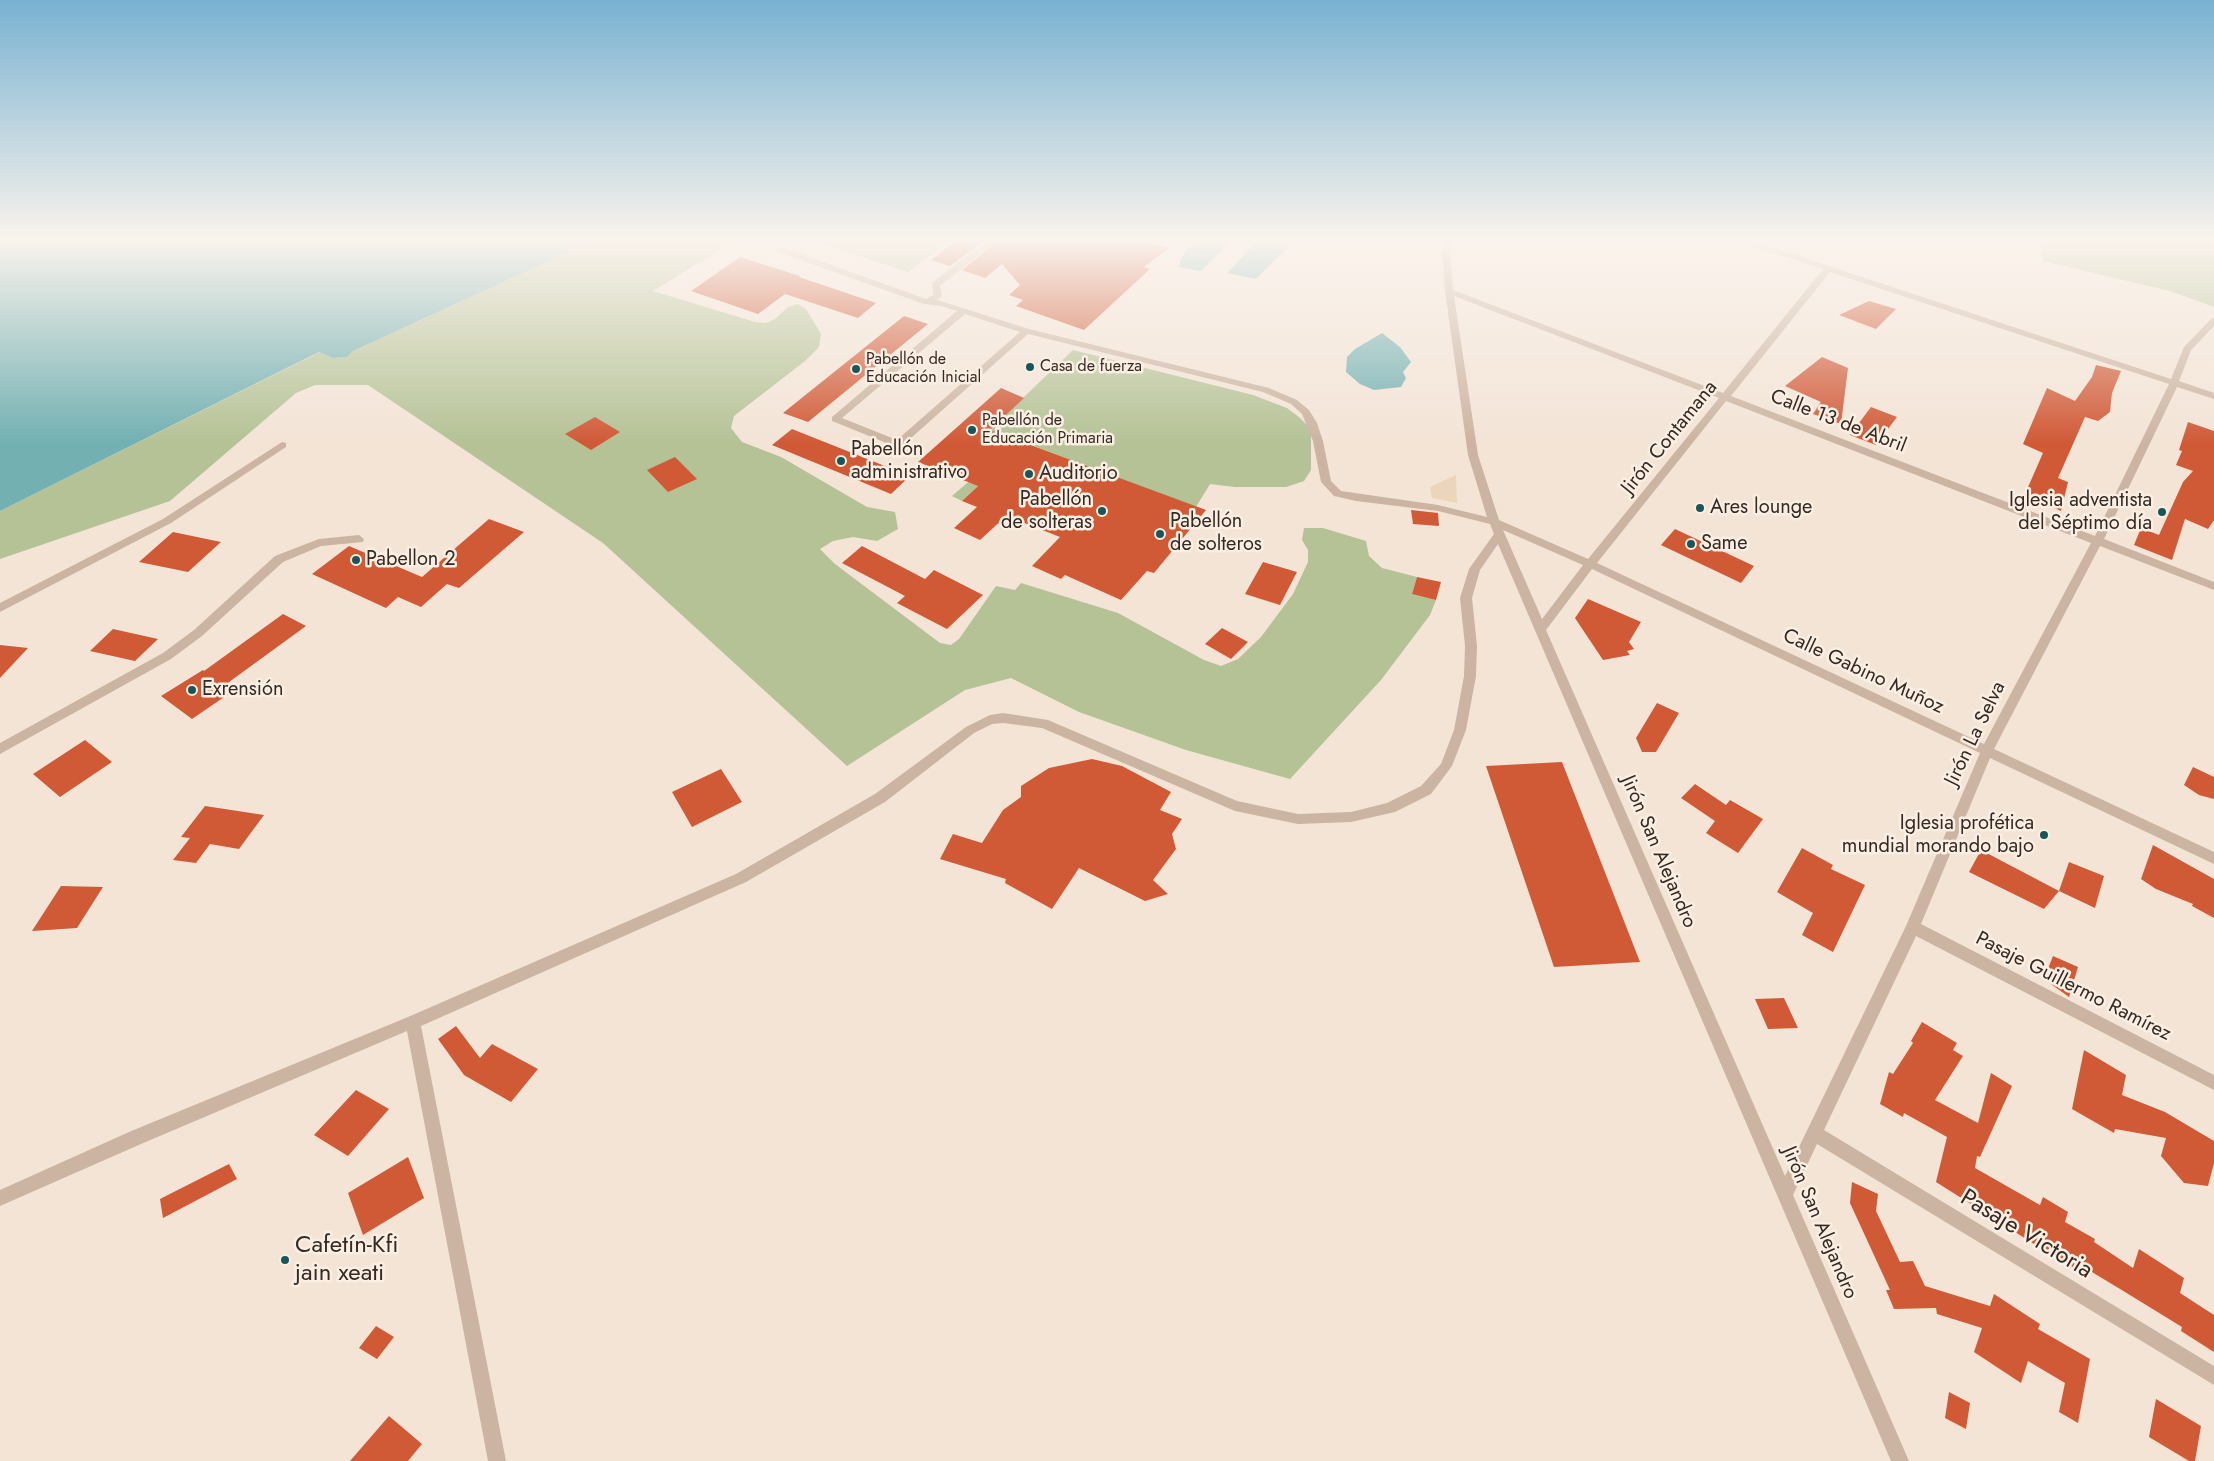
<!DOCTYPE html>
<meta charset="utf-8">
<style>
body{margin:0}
canvas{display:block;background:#f3e4d6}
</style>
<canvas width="2214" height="1461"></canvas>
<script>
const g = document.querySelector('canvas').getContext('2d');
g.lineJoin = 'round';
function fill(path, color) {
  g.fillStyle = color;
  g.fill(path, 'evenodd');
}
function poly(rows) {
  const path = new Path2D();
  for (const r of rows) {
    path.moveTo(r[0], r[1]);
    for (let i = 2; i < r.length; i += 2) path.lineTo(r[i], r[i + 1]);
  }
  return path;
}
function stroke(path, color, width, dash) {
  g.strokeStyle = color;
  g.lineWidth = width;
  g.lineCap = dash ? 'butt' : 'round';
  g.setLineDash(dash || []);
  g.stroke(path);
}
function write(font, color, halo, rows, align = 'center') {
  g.font = font + ' Jost,sans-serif';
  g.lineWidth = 5;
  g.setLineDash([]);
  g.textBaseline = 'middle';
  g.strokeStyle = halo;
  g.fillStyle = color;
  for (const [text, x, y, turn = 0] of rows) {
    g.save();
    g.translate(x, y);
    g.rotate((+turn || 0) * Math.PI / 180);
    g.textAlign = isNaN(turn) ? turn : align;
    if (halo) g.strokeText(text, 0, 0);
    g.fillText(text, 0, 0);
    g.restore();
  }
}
const green = poly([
 [595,240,736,240,653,291,755,322,766,323,775,319,788,307,798,304,806,309,821,334,819,347,805,361,734,416,731,428,742,442,781,457,867,507,895,512,898,529,877,541,853,537,833,541,820,549,835,564,940,643,951,645,959,639,996,586,1015,590,1021,583,1118,613,1204,660,1221,666,1238,659,1261,637,1293,594,1308,562,1308,550,1302,540,1304,528,1323,528,1366,541,1369,556,1382,568,1417,577,1412,594,1436,600,1430,615,1381,680,1290,779,1186,750,1079,712,1011,678,965,690,847,766,603,543,368,385,315,385,296,393,170,501,0,559,0,511,320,352,333,358,347,357,353,351],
 [816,240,950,240,908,272,814,241],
 [2039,240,2214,240,2214,307,2170,291,2043,261,2041,241],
 [1073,350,1253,395,1287,408,1299,417,1311,429,1311,470,1304,481,1286,487,1235,487,1210,484,1196,507,1023,442,962,501,952,496,973,478,951,467]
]);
const plaza = poly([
 [1456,475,1457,503,1432,498,1430,487]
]);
const water = poly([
 [0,240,595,240,353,351,347,357,333,358,319,352,0,511],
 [1196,240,1232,240,1201,271,1179,267,1182,256],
 [1258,240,1295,240,1256,279,1227,273],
 [1382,333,1400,347,1411,362,1403,372,1406,378,1401,387,1374,390,1360,384,1346,372,1347,357,1355,349]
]);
const building = poly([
 [958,240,985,240,950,266,931,260],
 [999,240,1144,240,1169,248,1144,267,1150,269,1084,330,1016,306,1023,300,1009,295,1020,285,1002,264,985,278,962,270],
 [740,257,800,276,799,277,876,303,858,318,785,294,758,314,691,291],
 [1869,301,1896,309,1876,329,1839,315],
 [904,316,928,324,808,422,783,413],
 [1822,357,1848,368,1841,424,1813,414,1821,402,1785,386],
 [2096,365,2121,371,2112,393,2110,412,2098,421,2085,417,2058,478,2068,482,2061,511,2025,494,2043,453,2023,444,2047,388,2075,401,2092,377],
 [1001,388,1024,398,990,430,1206,510,1154,573,1147,571,1121,600,1065,575,1061,579,1032,566,1060,537,1022,522,1019,524,1004,518,980,540,954,528,977,507,962,501,978,486,918,462],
 [1871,407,1897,417,1876,445,1850,435],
 [595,417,620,432,591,450,565,434],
 [2188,422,2214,431,2214,520,2208,529,2185,519,2172,560,2134,545,2141,528,2159,535,2183,482,2193,471,2176,465,2182,451,2179,450],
 [792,429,910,476,891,494,772,445],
 [675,457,697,479,668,492,647,470],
 [1411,510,1438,513,1439,526,1413,524],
 [489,519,524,532,459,588,447,584,421,607,398,597,386,608,312,574,349,546,422,577],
 [1675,529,1754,566,1741,583,1661,545],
 [173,532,221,542,188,572,139,562],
 [862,546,925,579,934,570,983,595,947,629,897,603,905,596,842,563],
 [1263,562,1297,572,1280,605,1245,594],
 [1417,577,1441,582,1436,600,1412,594],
 [1588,599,1641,622,1629,642,1634,649,1627,651,1630,655,1603,660,1575,618],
 [283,614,306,626,225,685,233,691,192,719,161,696,203,670,204,671],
 [1222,628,1248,642,1231,659,1205,644],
 [113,629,158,639,135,661,90,651],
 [0,645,28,648,0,678],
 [1657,703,1679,713,1656,752,1642,752,1636,738],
 [85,740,112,762,60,797,33,774],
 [1092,759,1122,766,1171,792,1160,810,1182,819,1172,834,1176,849,1153,880,1168,894,1145,901,1079,868,1052,909,1005,883,1006,879,940,859,953,834,982,843,1003,810,1021,797,1021,786,1049,768],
 [1562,762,1640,962,1554,967,1486,766],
 [2193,767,2214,777,2214,799,2199,795,2184,785],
 [721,769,742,802,692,827,672,792],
 [1695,784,1726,805,1730,800,1763,819,1738,853,1706,833,1715,821,1681,798],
 [205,806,264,815,239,849,210,844,196,863,173,860,190,838,181,837],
 [2153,845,2214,879,2214,918,2192,906,2193,904,2156,889,2141,879],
 [1802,848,1833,865,1831,869,1865,885,1833,952,1802,935,1813,913,1777,892],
 [1981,850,2059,891,2044,909,1969,872],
 [2069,862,2104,876,2095,908,2059,891],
 [61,886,103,887,77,928,32,931],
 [2053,956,2078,967,2069,997,2044,979],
 [1784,998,1798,1028,1768,1029,1755,999],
 [1922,1022,1957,1043,1953,1050,1963,1056,1935,1100,1978,1123,1991,1073,2012,1086,1980,1157,1977,1156,1975,1168,2040,1205,2043,1197,2068,1212,2065,1222,2095,1239,2094,1242,2133,1268,2139,1249,2184,1278,2180,1293,2214,1315,2214,1352,2181,1331,2182,1327,2125,1292,2087,1269,2085,1274,2053,1256,1936,1182,1947,1137,1904,1113,1903,1117,1880,1104,1889,1072,1893,1074,1913,1043,1911,1041],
 [456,1026,480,1058,492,1044,538,1069,511,1102,464,1075,438,1039],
 [2084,1050,2126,1075,2122,1095,2165,1112,2214,1141,2214,1163,2208,1186,2184,1183,2161,1156,2166,1138,2115,1129,2114,1133,2072,1109],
 [356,1090,389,1109,348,1156,314,1135],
 [408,1157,424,1198,363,1235,348,1193],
 [229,1164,237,1179,163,1218,160,1199],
 [1852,1182,1878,1194,1876,1211,1900,1262,1913,1261,1925,1286,1990,1306,1994,1294,2040,1324,2038,1329,2090,1359,2078,1423,2059,1412,2065,1383,2028,1361,2021,1383,1974,1352,1982,1328,1937,1314,1936,1308,1894,1309,1886,1290,1890,1290,1850,1203],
 [376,1326,394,1337,377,1359,359,1348],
 [1949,1392,1970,1403,1966,1429,1945,1418],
 [2156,1399,2201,1426,2195,1461,2189,1461,2149,1437],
 [389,1416,422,1444,408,1461,350,1461]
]);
const minor = poly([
 [988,240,997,240,940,286,942,296,937,300,1029,329,1269,388,1297,400,1309,410,1317,423,1323,441,1331,481,1341,491,1438,505,1487,517,1468,455,1445,291,1442,252,1444,240,1452,240,1450,252,1453,290,1723,393,1823,269,1740,242,1739,240,1750,240,2171,379,2184,347,2211,319,2214,318,2214,326,2191,350,2179,381,2214,393,2214,399,2177,387,2104,539,2214,582,2214,590,2100,546,1994,749,2214,852,2214,864,1990,758,1921,924,2214,1075,2214,1090,1916,936,1824,1130,2214,1366,2214,1385,1817,1144,1793,1195,1909,1461,1891,1461,1498,544,1480,570,1472,598,1477,646,1476,676,1466,730,1452,766,1431,794,1395,812,1351,822,1298,824,1235,811,1042,728,1003,723,992,724,974,733,885,802,746,882,421,1026,506,1461,488,1461,407,1031,141,1144,0,1206,0,1190,129,1132,408,1017,736,874,875,794,966,727,990,715,1003,713,1048,720,1237,801,1298,814,1351,812,1387,803,1421,786,1441,764,1454,730,1464,676,1465,646,1460,598,1469,569,1494,534,1490,524,1438,511,1356,501,1334,496,1321,482,1313,441,1302,414,1291,404,1263,392,1028,334,902,446,894,446,832,421,832,417,957,311,941,306,924,304,778,252,778,248,784,248,926,299,933,295,932,283,988,240],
 [1830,272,2169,384,2095,536,1731,396,1830,272],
 [1454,296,1719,398,1588,559,1499,520,1478,455,1454,296],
 [965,314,1020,332,897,440,842,418,965,314],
 [1726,401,2091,543,1984,744,1597,563,1726,401],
 [1503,530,1583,565,1542,619,1503,530],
 [1592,569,1980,753,1906,926,1785,1176,1546,630,1592,569],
 [282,442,286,443,286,447,171,523,0,612,0,603,163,519,282,442],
 [359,535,364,539,363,542,321,546,283,562,202,636,171,659,0,754,0,743,163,653,194,630,275,556,319,539,359,535]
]);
const markers = [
 [1030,367,5,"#175659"],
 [856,369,5,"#175659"],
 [972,430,5,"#175659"],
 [841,461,5,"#175659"],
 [1029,474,5,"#175659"],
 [1700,508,5,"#175659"],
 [1102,511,5,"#175659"],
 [2162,512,5,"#175659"],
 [1160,534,5,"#175659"],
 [1691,544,5,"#175659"],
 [356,560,5,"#175659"],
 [192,690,5,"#175659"],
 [2044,835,5,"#175659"],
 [285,1260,5,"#175659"]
];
const farPoinames = [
 ["Pabellón de",866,360],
 ["Educación Inicial",866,378],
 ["Casa de fuerza",1040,367],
 ["Pabellón de",982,421],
 ["Educación Primaria",982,439]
];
const streetNames = [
 ["Calle 13 de Abril",1838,422,21],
 ["Jirón Contamana",1670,438,-51],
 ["Calle Gabino Muñoz",1863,672,25],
 ["Jirón La Selva",1976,734,-64],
 ["Jirón San Alejandro",1658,852,67],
 ["Pasaje Guillermo Ramírez",2073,987,27],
 ["Jirón San Alejandro",1819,1223,67]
];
const poiNames = [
 ["Pabellón",851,450],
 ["administrativo",851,473],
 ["Auditorio",1039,474],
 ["Pabellón",1092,500,"right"],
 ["de solteras",1092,523,"right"],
 ["Iglesia adventista",2152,501,"right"],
 ["del Séptimo día",2152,524,"right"],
 ["Ares lounge",1710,508],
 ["Pabellón",1170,522],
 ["de solteros",1170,545],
 ["Same",1701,544],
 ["Pabellon 2",366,560],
 ["Exrensión",202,690],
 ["Iglesia profética",2034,824,"right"],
 ["mundial morando bajo",2034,847,"right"]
];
const nearStreetnames = [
 ["Pasaje Victoria",2026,1235,31]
];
const nearPoinames = [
 ["Cafetín-Kfi",295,1246],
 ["jain xeati",295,1274]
];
fill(green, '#b4c295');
fill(plaza, '#ecd6bb');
fill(water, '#72b0b2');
fill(building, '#d05936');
fill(minor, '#cbb4a1');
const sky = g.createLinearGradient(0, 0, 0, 444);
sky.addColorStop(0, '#79b2d2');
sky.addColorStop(0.54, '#faf3ed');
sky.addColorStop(1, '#faf3ed00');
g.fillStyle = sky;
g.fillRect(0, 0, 2214, 444);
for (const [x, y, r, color] of markers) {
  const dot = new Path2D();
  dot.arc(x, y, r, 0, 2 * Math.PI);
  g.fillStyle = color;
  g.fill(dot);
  stroke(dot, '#faefe2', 2);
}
write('16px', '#352924', '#faefe2', farPoinames, 'left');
write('20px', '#352924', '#faefe2', streetNames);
write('20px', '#352924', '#faefe2', poiNames, 'left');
write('24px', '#352924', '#faefe2', nearStreetnames);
write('24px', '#352924', '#faefe2', nearPoinames, 'left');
</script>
